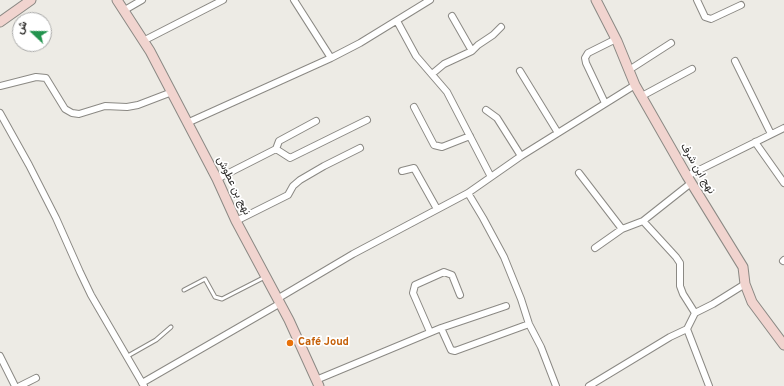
<!DOCTYPE html>
<meta charset="utf-8">
<style>
body{margin:0}
#map{position:relative;width:784px;height:386px;overflow:hidden;background:#edebe5;font-family:Overpass,Vazirmatn,sans-serif}
canvas{display:block}
.north{position:absolute;left:12px;top:12px;width:40px;height:40px;box-sizing:border-box;background:#fff;border:1px solid #a9a9a8;border-radius:50%;rotate:292deg;font-size:11px;font-weight:700;line-height:16px;text-align:center;color:#292826}
.north::after{content:'';display:block;margin:auto;width:14px;height:18px;background:#22934d;clip-path:polygon(50% 0,100% 100%,50% 72%,0 100%)}
</style>
<div id="map">
<canvas width="784" height="386"></canvas>
<div class="north">ش</div>
</div>
<script>
const g = document.querySelector('canvas').getContext('2d');
g.lineJoin = 'round';
function poly(rows) {
  const path = new Path2D();
  for (const r of rows) {
    path.moveTo(r[0], r[1]);
    for (let i = 2; i < r.length; i += 2) path.lineTo(r[i], r[i + 1]);
  }
  return path;
}
function stroke(path, color, width, dash) {
  g.strokeStyle = color;
  g.lineWidth = width;
  g.lineCap = dash ? 'butt' : 'round';
  g.setLineDash(dash || []);
  g.stroke(path);
}
function write(font, color, halo, rows, align = 'center') {
  g.font = font + ' Overpass,Vazirmatn,sans-serif';
  g.lineWidth = 3.5;
  g.setLineDash([]);
  g.textBaseline = 'middle';
  g.strokeStyle = halo;
  g.fillStyle = color;
  for (const [text, x, y, turn = 0] of rows) {
    g.save();
    g.translate(x, y);
    g.rotate((+turn || 0) * Math.PI / 180);
    g.textAlign = isNaN(turn) ? turn : align;
    if (halo) g.strokeText(text, 0, 0);
    g.fillText(text, 0, 0);
    g.restore();
  }
}
const lane = poly([
 [184,290,205,279,215,297,222,299,265,277],
 [126,357,156,340,171,327]
]);
const street = poly([
 [697,0,705,17,711,19,741,5],
 [123,11,142,0],
 [452,16,472,51],
 [397,21,416,56,447,92,491,177],
 [143,41,223,0],
 [331,58,360,43,430,0],
 [735,61,771,134],
 [629,70,671,43],
 [520,71,558,133],
 [432,74,444,64,472,51,478,45,493,35,501,27],
 [0,86,36,77,46,78,65,109,72,113,79,114,105,106,127,107,138,105,172,92],
 [642,96,692,69],
 [605,103,586,63,585,58,588,53,616,39],
 [414,107,434,145,442,147,470,136],
 [486,110,497,118,521,156],
 [0,113,29,165,56,218,80,272,91,295,144,386],
 [187,123,331,58,294,0],
 [755,142,784,183],
 [276,149,290,158,367,120],
 [402,171,414,168,437,209],
 [579,173,622,229],
 [687,176,784,128],
 [217,179,276,149,279,141,316,121],
 [468,193,483,218,504,257,521,299,529,324,541,347,556,386],
 [236,221,288,195,293,186,300,180,324,166,360,148],
 [643,221,691,183],
 [595,248,622,229,643,221,676,257,680,263,680,286,683,294,695,313],
 [783,261,784,260],
 [277,299,353,254,468,193,521,156,635,85],
 [441,328,506,306],
 [687,329,709,386],
 [430,332,413,293,415,285,444,272,452,275,460,295],
 [0,356,15,386],
 [316,380,441,328,451,350,455,351,529,324],
 [142,383,279,304],
 [20,386,36,378],
 [589,386,670,337,687,329,695,313,713,304,745,284]
]);
const secondary = poly([
 [117,0,150,51,217,179,236,221,289,320,319,386],
 [596,0,617,41,635,85,687,176,743,267,745,284,752,302,784,345],
 [0,22,31,0]
]);
const markers = [
 [290,343,4,"#e8710a"]
];
const streetNames = [
 ["نهج ابن شرف",697,169,59],
 ["نهج بن عطوش",233,186,64]
];
const foodNames = [
 ["Café Joud",298,343]
];
stroke(lane, '#8b8984', 5);
stroke(street, '#8b8984', 8);
stroke(secondary, '#8b8984', 11);
stroke(lane, '#fff', 3);
stroke(street, '#fff', 6);
stroke(secondary, '#f1d4cf', 9);
for (const [x, y, r, color] of markers) {
  const dot = new Path2D();
  dot.arc(x, y, r, 0, 2 * Math.PI);
  g.fillStyle = color;
  g.fill(dot);
  stroke(dot, '#fff', 1.5);
}
write('11px', '#292826', '#fff', streetNames);
write('bold 11px', '#c56008', '#fff', foodNames, 'left');
</script>
